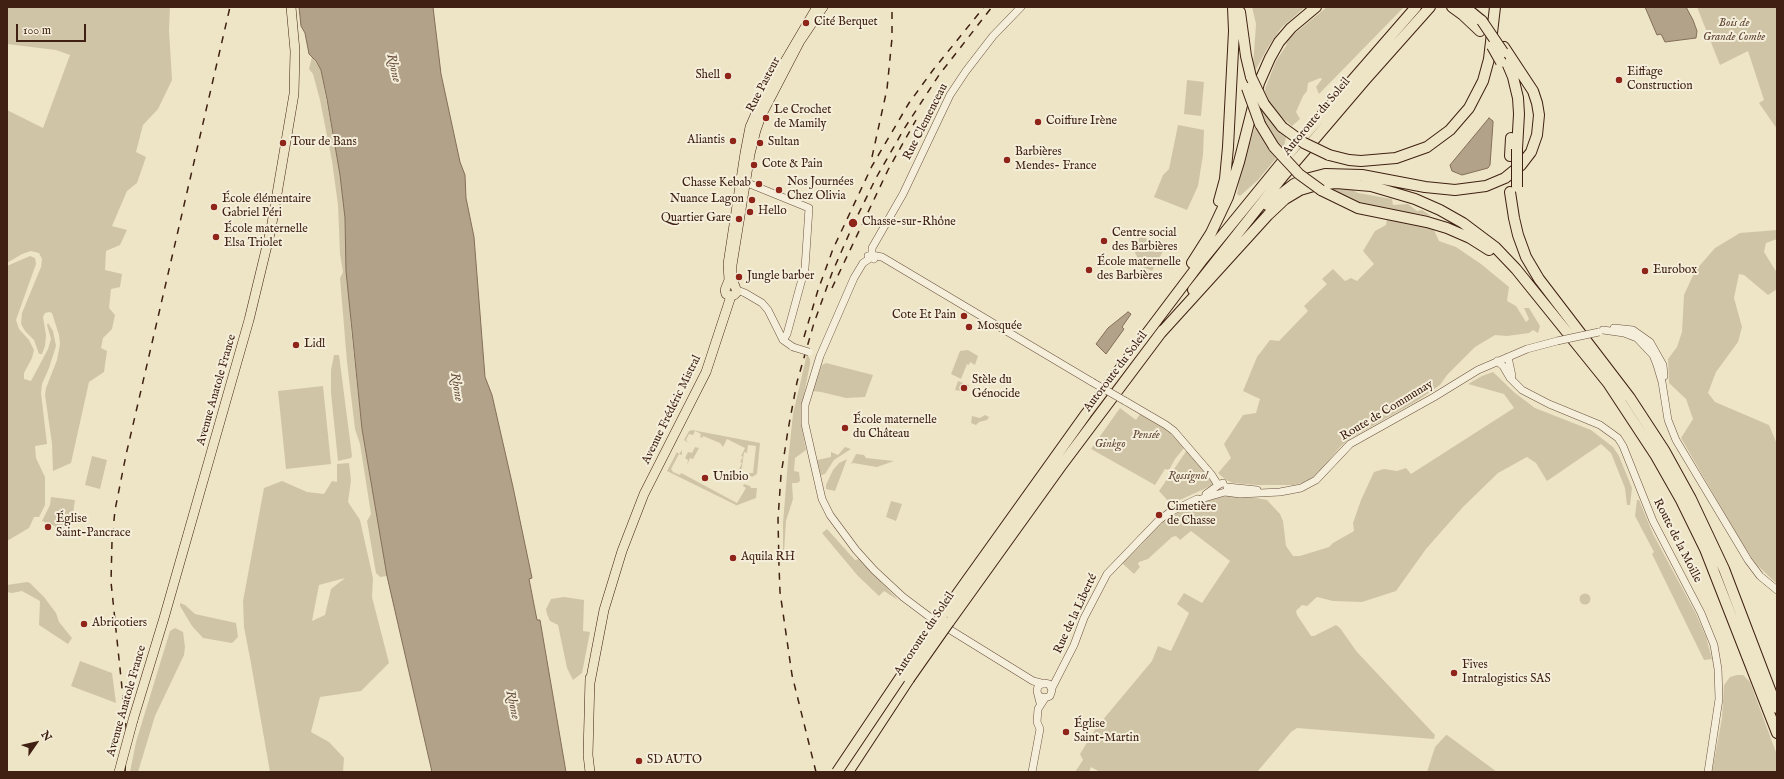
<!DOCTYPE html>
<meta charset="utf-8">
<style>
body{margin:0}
#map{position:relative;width:1784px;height:779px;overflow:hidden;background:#eee5c6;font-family:"IM FELL English",serif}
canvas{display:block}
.frame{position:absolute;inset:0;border:8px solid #3f2012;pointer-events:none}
.north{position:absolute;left:16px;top:723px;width:40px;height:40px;-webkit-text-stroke:3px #f4eeda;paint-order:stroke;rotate:56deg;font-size:11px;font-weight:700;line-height:16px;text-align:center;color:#3f2012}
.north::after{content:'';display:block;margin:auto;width:14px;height:18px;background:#3f2012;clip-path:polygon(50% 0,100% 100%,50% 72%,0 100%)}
.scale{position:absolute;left:16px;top:24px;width:70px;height:18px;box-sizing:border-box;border:2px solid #3f2012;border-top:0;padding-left:5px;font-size:12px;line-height:14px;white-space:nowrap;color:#3f2012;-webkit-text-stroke:3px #f4eeda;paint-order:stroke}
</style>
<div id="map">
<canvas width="1784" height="779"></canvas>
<div class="frame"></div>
<div class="north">N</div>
<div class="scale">100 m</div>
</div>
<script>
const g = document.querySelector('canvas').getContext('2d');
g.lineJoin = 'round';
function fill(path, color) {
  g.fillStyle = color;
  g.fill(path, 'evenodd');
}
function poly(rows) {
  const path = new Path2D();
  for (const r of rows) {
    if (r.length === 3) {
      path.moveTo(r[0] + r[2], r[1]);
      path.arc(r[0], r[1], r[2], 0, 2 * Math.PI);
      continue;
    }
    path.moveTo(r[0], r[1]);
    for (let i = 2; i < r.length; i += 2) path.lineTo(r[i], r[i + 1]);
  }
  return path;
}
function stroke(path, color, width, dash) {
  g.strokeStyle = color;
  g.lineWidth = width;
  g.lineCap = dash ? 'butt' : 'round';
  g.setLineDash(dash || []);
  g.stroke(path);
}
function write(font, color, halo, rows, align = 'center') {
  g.font = font + ' "IM FELL English",serif';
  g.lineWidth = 4;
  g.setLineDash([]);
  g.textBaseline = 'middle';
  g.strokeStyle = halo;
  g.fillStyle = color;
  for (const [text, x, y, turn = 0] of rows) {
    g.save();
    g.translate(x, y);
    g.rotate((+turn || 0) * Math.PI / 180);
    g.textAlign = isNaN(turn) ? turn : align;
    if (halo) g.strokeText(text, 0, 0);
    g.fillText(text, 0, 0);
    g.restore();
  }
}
const green = poly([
 [7,7,170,7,169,30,172,80,158,109,143,125,136,152,146,157,137,183,127,191,112,226,127,230,120,245,106,251,105,270,122,274,120,287,111,289,109,308,115,315,112,329,103,338,101,348,107,351,104,372,89,382,71,463,53,471,52,444,45,395,46,388,57,360,60,344,59,335,52,313,49,312,45,313,43,317,46,335,45,346,42,354,39,354,34,340,25,331,21,324,22,313,41,267,42,259,39,253,31,251,22,254,7,263,7,110,43,128,70,55,56,50,7,44],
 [1252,7,1305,7,1281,28,1267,49,1255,71,1253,66,1256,24],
 [1327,7,1404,7,1319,94,1316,87,1322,79,1320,78,1308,83,1307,91,1303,96,1296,112,1300,119,1292,126,1272,109,1263,94,1276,61,1286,46,1288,39],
 [1697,7,1777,7,1777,129,1759,103,1764,100,1748,51,1720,65],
 [312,57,321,70,340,175,345,218,351,329,362,429,387,576,380,577,376,573,367,521,371,514,360,444,355,429,347,362,340,278,343,272,340,254,338,205,332,161,320,100,313,74,309,69],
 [1187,80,1204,82,1201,116,1184,114],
 [1262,110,1274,126,1286,137,1284,147,1279,147,1259,116],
 [1178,125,1204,130,1203,155,1198,186,1187,210,1154,197,1163,175,1169,169],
 [1255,126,1277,157,1258,180,1240,196,1237,194,1240,177],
 [1349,188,1358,193,1392,199,1393,205,1408,204,1417,211,1422,210,1431,216,1364,205,1344,198,1328,189],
 [1387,218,1433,228,1439,241,1456,247,1481,264,1509,287,1507,301,1516,306,1526,322,1529,319,1524,308,1529,308,1540,326,1538,333,1533,330,1529,333,1507,336,1495,335,1475,347,1447,375,1440,385,1417,401,1351,438,1340,447,1318,474,1305,482,1294,485,1257,485,1233,483,1226,480,1218,473,1231,458,1224,444,1243,415,1256,413,1260,399,1243,391,1257,357,1270,340,1279,341,1308,311,1304,306,1327,284,1322,279,1333,269,1345,281,1351,278,1357,281,1374,264,1363,251,1375,231,1386,225],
 [1777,230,1777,239,1766,243,1764,252,1777,273,1777,289,1768,295,1744,275,1739,274,1734,298,1742,327,1738,342,1716,372,1708,393,1715,402,1769,425,1777,444,1777,584,1757,565,1744,547,1681,438,1693,419,1686,399,1669,383,1668,359,1677,347,1682,332,1684,295,1695,271,1715,248,1740,233],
 [1140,236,1166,246,1152,271,1143,267,1135,253,1136,247],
 [30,256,35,258,36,264,16,320,19,329,29,340,34,350,32,358,24,373,24,379,31,381,48,349,51,339,47,325,48,323,53,331,56,346,49,368,42,384,41,393,47,444,35,446,36,458,45,477,45,505,39,517,34,517,29,528,7,541,7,266],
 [968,350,978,356,975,365,970,362,969,365,967,364,961,379,951,374,960,351],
 [807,354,810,359,810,364,801,410,801,424,806,450,795,458,794,471,799,472,800,481,797,483,792,483,793,499,786,521,784,553,783,554,783,523,788,461,793,414],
 [334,355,339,355,352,456,351,458,338,461,331,393,331,370],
 [826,363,873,375,865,397,846,398,821,392,812,391,822,365],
 [1493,372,1515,393,1535,408,1591,430,1613,447,1619,456,1632,488,1630,505,1627,505,1625,488,1611,453,1601,444,1547,481,1536,463,1527,457,1498,473,1463,507,1426,549,1396,591,1362,602,1333,601,1317,597,1307,606,1302,605,1296,611,1297,615,1311,636,1314,636,1336,625,1340,628,1357,652,1435,735,1434,739,1297,728,1291,732,1257,772,1100,772,1091,767,1089,772,1075,772,1083,760,1080,754,1096,728,1152,661,1158,646,1171,651,1189,613,1177,604,1184,593,1202,603,1230,561,1191,531,1180,540,1176,536,1172,537,1148,559,1139,562,1138,564,1140,567,1134,574,1122,563,1142,544,1156,528,1172,515,1202,501,1227,496,1257,498,1267,500,1280,514,1283,521,1286,546,1293,556,1300,556,1329,547,1333,543,1354,531,1353,523,1361,500,1374,472,1384,469,1397,471,1406,468,1411,474,1514,408,1504,394,1468,384,1482,376],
 [958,381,969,385,967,392,955,390],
 [323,386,331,464,286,469,278,391],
 [1120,408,1136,420,1140,414,1159,424,1170,433,1184,448,1175,459,1169,470,1165,469,1155,485,1091,449],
 [985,415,989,417,987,420,979,422,976,425,971,423,972,416,980,418],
 [692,430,760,443,757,474,752,477,749,475,749,473,753,473,756,446,748,445,747,453,744,452,741,474,744,475,744,476,737,473,742,463,740,462,743,457,741,456,745,448,727,439,723,447,720,443,703,436,702,438,700,437,701,434,695,431,693,435,689,434,686,440,689,443,684,440,689,431],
 [695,447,699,448,693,459,690,458,687,465,688,460,685,458,688,452,692,453],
 [845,447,851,449,834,460,825,474,821,475,817,460,831,457,831,452,838,455],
 [682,450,682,455,679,454,671,469,673,472,680,475,681,473,683,474,737,503,746,488,743,486,744,484,750,486,751,488,757,488,756,498,735,506,736,505,667,471,677,452,679,454],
 [1187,450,1215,484,1171,504,1159,491],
 [856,454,864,455,866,458,894,461,877,467,853,463,851,464],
 [92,456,107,460,100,489,85,485],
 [847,459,835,491,826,489,826,491,826,485,833,470,839,463],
 [349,463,351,480,348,502,360,520,373,578,372,597,389,663,361,691,320,697,311,732,329,742,344,758,343,772,270,772,250,658,244,627,243,601,264,488,282,481,307,492,324,494,332,481,337,482,337,464],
 [345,578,331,589,325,615,312,621,319,585],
 [51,497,75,500,70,534,62,531,59,536,55,534,57,530,55,529,55,526,42,521,50,505],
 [1637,500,1639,500,1653,534,1696,614,1706,637,1712,659,1704,660,1652,554,1654,552,1635,516],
 [891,501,902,504,896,521,886,517],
 [827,529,855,560,860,559,898,600,884,591,879,596,858,576,822,533],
 [27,582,30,583,44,597,56,613,59,622,72,638,68,644,39,625,40,601,22,591,12,593,7,592,7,585],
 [1585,599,5.5],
 [564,597,584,600,583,631,590,632,582,673,573,680,567,668,558,625,550,621,547,614,546,609,551,599],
 [180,603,185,605,195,614,236,623,238,637,232,643,203,638,192,626,180,606],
 [175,628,183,632,185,647,184,655,155,716,138,772,130,772,136,742,170,631],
 [80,661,112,673,116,703,71,686],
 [1737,675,1743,675,1750,682,1777,755,1777,772,1712,772,1722,718,1724,685,1730,677],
 [1446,735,1447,735,1497,772,1427,772,1435,747]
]);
const water = poly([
 [299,7,433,7,441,74,460,162,465,175,466,198,474,237,485,377,492,395,513,487,532,578,529,579,537,620,540,620,566,772,432,772,387,576,362,429,346,271,345,218,340,175,327,99,321,70,316,61,309,54,305,33,301,26,299,7],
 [1645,7,1686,7,1693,20,1697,31,1696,38,1665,42,1661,34,1657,35,1645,7],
 [1489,118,1493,121,1493,123,1490,165,1488,168,1462,175,1452,171,1450,165,1489,118],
 [1128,312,1131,314,1122,327,1124,329,1106,354,1096,344,1108,328,1128,312]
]);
const minor = poly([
 [743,178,745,182,809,208,805,268,787,334,783,340],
 [868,256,872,255,882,257,1092,382],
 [872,257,863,263,854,278,820,356,805,405,805,424,822,499,830,515,856,550,874,570,903,597,931,618,1033,681,1041,683],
 [874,259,872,257,872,248,903,194,950,95,966,71,993,36,1021,7],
 [737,290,745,293,762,303,768,310,783,340,793,347],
 [1614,328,1633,330,1650,342,1663,365,1664,376],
 [1603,330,1624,333,1637,338,1653,355,1657,365,1662,382,1668,420,1676,440,1748,560,1760,576,1777,590],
 [1508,357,1512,376],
 [1497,361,1503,366,1510,378,1522,390,1549,404,1600,425,1618,438,1623,446,1653,521,1701,613,1714,645,1718,669,1719,699,1708,772],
 [1125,401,1166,425,1174,431,1211,474,1218,485],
 [1227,487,1257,490],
 [1206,494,1220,484,1223,483],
 [1194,501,1225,492,1240,494,1280,492,1301,488,1316,480,1350,444,1434,397,1478,370,1527,349,1557,341],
 [1052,688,1074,645,1084,618,1107,574,1159,520,1170,512,1197,499],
 [1039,696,1045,698,1050,696,1052,690,1049,684,1044,683,1038,686,1037,691,1040,703],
 [1032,772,1040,729,1037,722,1038,709,1045,698]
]);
const major = poly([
 [817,7,760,104,750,127,745,153,728,264,729,280,725,290,726,294,730,296,734,295,737,292,732,278,732,265,750,154,756,130,761,116,800,41,823,7],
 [590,678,588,755,590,772],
 [590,683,604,610,622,551,644,494,706,372,731,296],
 [133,720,164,618,249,320,271,229,294,94,295,51,291,7]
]);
const highway = poly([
 [1452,7,1463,15,1480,31],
 [1465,7,1482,21],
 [1240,12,1246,56,1251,77],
 [1505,58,1513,77,1518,98,1519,114,1517,149],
 [1264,104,1282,127],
 [1260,124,1274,147],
 [1329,155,1349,160,1361,161,1396,158,1427,147,1450,130,1469,108,1483,81,1489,59,1495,7],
 [1510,156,1511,138],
 [1321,190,1358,208,1427,222,1447,228,1470,238,1489,250],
 [1510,192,1514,218,1518,235,1526,257,1539,279,1630,398,1664,450,1691,499,1724,569,1777,708],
 [1219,201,1225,179,1228,147,1234,31,1233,7],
 [1267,205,1294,184,1302,180,1325,174,1362,175,1425,187,1455,190,1486,186,1505,178,1521,165,1531,152,1537,135,1539,115,1537,103,1533,91,1504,47],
 [1192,263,1211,233,1228,197,1239,162,1259,83,1270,58,1279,42,1291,28,1316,7],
 [1193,290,1284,175,1365,80,1430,7],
 [1159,335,1268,215,1285,199,1300,190,1317,185,1336,183,1371,186,1415,199,1440,210,1463,223,1495,247,1516,269,1608,383,1656,456,1681,500,1705,549,1777,733],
 [943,614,1086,414,1203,259,1296,145,1416,7],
 [949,622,1061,466,1163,330],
 [848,772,909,679]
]);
const rail = poly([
 [872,157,887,89,892,38,892,7],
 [832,288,888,170,916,120],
 [804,337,818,290,833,249,872,166,909,103,933,70,984,7],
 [125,772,127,736,111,582,112,541,115,510,126,455,230,7],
 [816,772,792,675,780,592,779,566,778,519,781,475,788,430,797,382,814,323,832,273,853,225,876,178,904,129,939,75,992,7]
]);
const minorBridge = poly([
 [1557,341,1599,332],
 [793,347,809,352],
 [1092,382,1125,401]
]);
const majorBridge = poly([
 [119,772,133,720]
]);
const highwayBridge = poly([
 [1482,21,1503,52],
 [1492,46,1501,62],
 [1251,77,1264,104],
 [1247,88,1260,124],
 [1282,127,1304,143,1329,155],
 [1274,147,1299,174,1321,190],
 [1517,187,1517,149],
 [909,679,949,622],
 [837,772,943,614]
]);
const markers = [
 [806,23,4,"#8f2418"],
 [728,76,4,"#8f2418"],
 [1619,80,4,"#8f2418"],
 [766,118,4,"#8f2418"],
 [1038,122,4,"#8f2418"],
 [733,141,4,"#8f2418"],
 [283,143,4,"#8f2418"],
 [760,143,4,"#8f2418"],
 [1007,160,4,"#8f2418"],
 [754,165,4,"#8f2418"],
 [759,184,4,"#8f2418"],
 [779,190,4,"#8f2418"],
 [752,200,4,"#8f2418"],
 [214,207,4,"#8f2418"],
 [750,212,4,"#8f2418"],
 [739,219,4,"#8f2418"],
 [853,223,5,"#8f2418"],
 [216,237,4,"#8f2418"],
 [1104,241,4,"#8f2418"],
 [1089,270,4,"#8f2418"],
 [1645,271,4,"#8f2418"],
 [739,277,4,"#8f2418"],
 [964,316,4,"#8f2418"],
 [969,327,4,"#8f2418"],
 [296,345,4,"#8f2418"],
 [964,388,4,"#8f2418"],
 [845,428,4,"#8f2418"],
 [705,478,4,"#8f2418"],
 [1159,515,4,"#8f2418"],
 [48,527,4,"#8f2418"],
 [733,558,4,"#8f2418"],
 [84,624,4,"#8f2418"],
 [1454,673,4,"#8f2418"],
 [1066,732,4,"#8f2418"],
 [639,761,4,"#8f2418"]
];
const poiNames = [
 ["Cité Berquet",814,23],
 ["Eiffage",1627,73],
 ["Construction",1627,87],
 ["Shell",720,76,"right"],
 ["Le Crochet",774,111],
 ["de Mamily",774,125],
 ["Coiffure Irène",1046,122],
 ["Aliantis",725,141,"right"],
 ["Tour de Bans",291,143],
 ["Sultan",768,143],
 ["Barbières",1015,153],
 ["Mendes- France",1015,167],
 ["Cote & Pain",762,165],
 ["Nos Journées",787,183],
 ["Chez Olivia",787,197],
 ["Chasse Kebab",751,184,"right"],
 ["École élémentaire",222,200],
 ["Gabriel Péri",222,214],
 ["Nuance Lagon",744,200,"right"],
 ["Hello",758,212],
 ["Quartier Gare",731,219,"right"],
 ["Chasse-sur-Rhône",862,223],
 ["École maternelle",224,230],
 ["Elsa Triolet",224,244],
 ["Centre social",1112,234],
 ["des Barbières",1112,248],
 ["École maternelle",1097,263],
 ["des Barbières",1097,277],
 ["Eurobox",1653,271],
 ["Jungle barber",747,277],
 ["Cote Et Pain",956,316,"right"],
 ["Mosquée",977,327],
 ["Lidl",304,345],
 ["Stèle du",972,381],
 ["Génocide",972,395],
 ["École maternelle",853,421],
 ["du Château",853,435],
 ["Unibio",713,478],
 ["Cimetière",1167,508],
 ["de Chasse",1167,522],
 ["Église",56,520],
 ["Saint-Pancrace",56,534],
 ["Aquila RH",741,558],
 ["Abricotiers",92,624],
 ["Fives",1462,666],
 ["Intralogistics SAS",1462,680],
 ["Église",1074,725],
 ["Saint-Martin",1074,739],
 ["SD AUTO",647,761]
];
const parkNames = [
 ["Bois de",1734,24],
 ["Grande Combe",1734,38],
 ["Pensée",1146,436],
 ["Ginkgo",1110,445],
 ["Rossignol",1188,477]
];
const streetNames = [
 ["Rue Pasteur",764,85,-63],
 ["Autoroute du Soleil",1317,117,-50],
 ["Rue Clemenceau",926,122,-63],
 ["Autoroute du Soleil",1116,372,-53],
 ["Avenue Anatole France",217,390,-74],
 ["Avenue Frédéric Mistral",672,410,-64],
 ["Route de Communay",1387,411,-31],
 ["Route de la Moille",1677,541,63],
 ["Rue de la Liberté",1076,614,-65],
 ["Autoroute du Soleil",925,634,-56],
 ["Avenue Anatole France",127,701,-74]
];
const waterNames = [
 ["Rhone",393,68,77],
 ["Rhone",456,387,81],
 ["Rhone",512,705,78]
];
fill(green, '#d0c4a7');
fill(water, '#b2a289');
stroke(water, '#846e59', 1);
stroke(minor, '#6b513f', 8);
stroke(major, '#3f2012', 10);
stroke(highway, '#3f2012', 12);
stroke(minor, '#f4eeda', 7);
stroke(major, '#eee5c6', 9);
stroke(highway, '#eee5c6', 10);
stroke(rail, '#3f2012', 1.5, [7, 7]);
stroke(minorBridge, '#6b513f', 8, []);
stroke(majorBridge, '#3f2012', 10, []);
stroke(highwayBridge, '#3f2012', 12, []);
stroke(minorBridge, '#f4eeda', 7);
stroke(majorBridge, '#eee5c6', 9);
stroke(highwayBridge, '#eee5c6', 10);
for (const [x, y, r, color] of markers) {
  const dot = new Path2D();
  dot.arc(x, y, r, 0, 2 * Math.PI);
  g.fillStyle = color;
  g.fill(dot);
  stroke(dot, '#f4eeda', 1.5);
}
write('12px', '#3f2012', '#f4eeda', poiNames, 'left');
write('italic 12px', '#634937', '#f4eeda', parkNames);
write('12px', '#3f2012', '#f4eeda', streetNames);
write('italic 13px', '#674e3c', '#f4eeda', waterNames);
</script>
